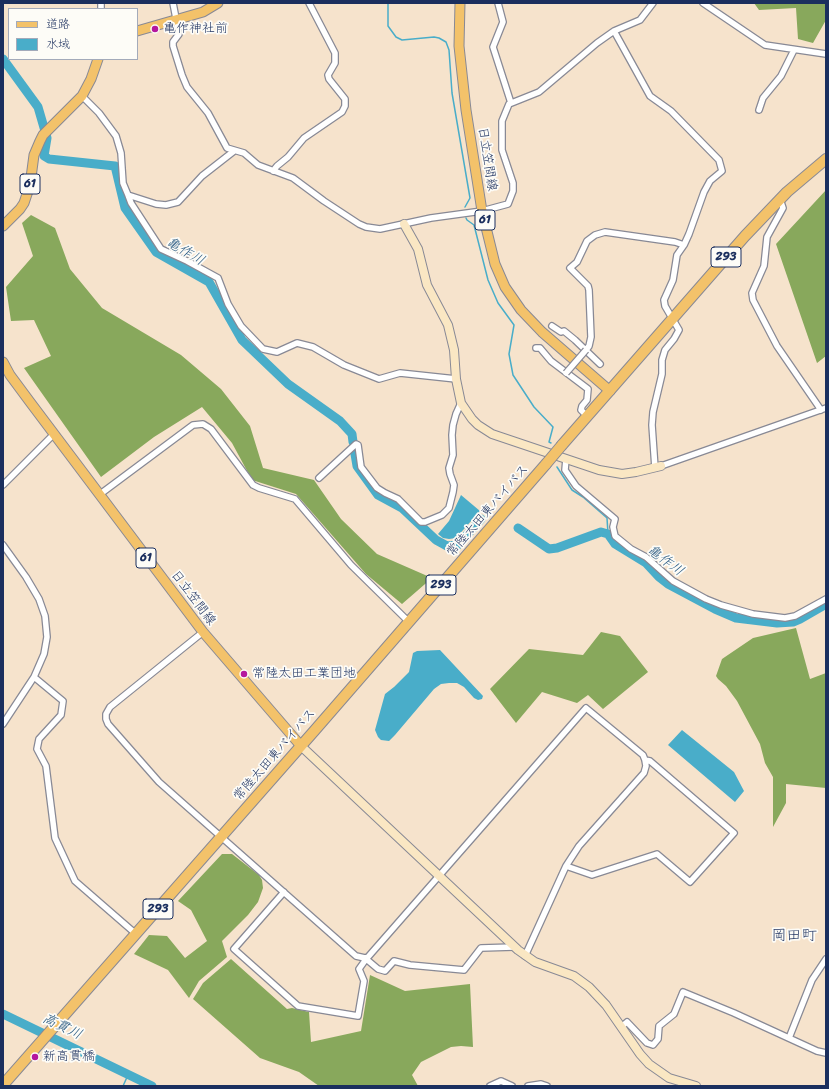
<!DOCTYPE html>
<meta charset="utf-8">
<style>
body{margin:0}
#map{position:relative;width:829px;height:1089px;overflow:hidden;background:#f6e3cc;font-family:Sriracha,"Klee One",sans-serif}
canvas{display:block}
.frame{position:absolute;inset:0;border:4px solid #1b2f5e;pointer-events:none}
.legend{position:absolute;left:8px;top:8px;width:130px;height:52px;box-sizing:border-box;background:#fdfcf7;border:1px solid #a3aaba;margin:0;padding:5px 7px;list-style:none;font-size:12px;color:#1b2f5e}
.legend li{display:flex;align-items:center;gap:8px;height:20px}
.legend b{width:20px;border:1px solid #a3aaba}
</style>
<div id="map">
<canvas width="829" height="1089"></canvas>
<div class="frame"></div>
<ul class="legend">
<li><b style="height:5px;background:#f3c26a"></b>道路</li>
<li><b style="height:11px;background:#49adc9"></b>水域</li>
</ul>
</div>
<script>
const g = document.querySelector('canvas').getContext('2d');
g.lineJoin = 'round';
function fill(path, color) {
  g.fillStyle = color;
  g.fill(path, 'evenodd');
}
function poly(rows) {
  const path = new Path2D();
  for (const r of rows) {
    path.moveTo(r[0], r[1]);
    for (let i = 2; i < r.length; i += 2) path.lineTo(r[i], r[i + 1]);
  }
  return path;
}
function stroke(path, color, width, dash) {
  g.strokeStyle = color;
  g.lineWidth = width;
  g.lineCap = dash ? 'butt' : 'round';
  g.setLineDash(dash || []);
  g.stroke(path);
}
function write(font, color, halo, rows, align = 'center') {
  g.font = font + ' Sriracha,"Klee One",sans-serif';
  g.lineWidth = 3.5;
  g.setLineDash([]);
  g.textBaseline = 'middle';
  g.strokeStyle = halo;
  g.fillStyle = color;
  for (const [text, x, y, turn = 0] of rows) {
    g.save();
    g.translate(x, y);
    g.rotate((+turn || 0) * Math.PI / 180);
    g.textAlign = isNaN(turn) ? turn : align;
    if (halo) g.strokeText(text, 0, 0);
    g.fillText(text, 0, 0);
    g.restore();
  }
}
const forest = poly([
 [754,3,826,3,826,20,813,43,798,39,796,8,759,10],
 [826,190,826,356,817,363,776,244],
 [31,215,55,228,70,269,102,308,181,355,221,389,250,426,263,468,314,480,341,519,377,554,432,578,402,604,366,574,296,494,252,480,232,443,202,407,154,437,101,477,24,368,51,356,34,320,11,321,6,287,33,256,22,223],
 [796,628,810,679,826,673,826,788,786,784,786,803,773,827,773,777,765,763,760,744,737,701,726,686,718,679,716,676,722,659,753,638],
 [601,632,620,636,648,672,603,709,588,695,577,703,542,692,516,723,490,689,529,649,583,655],
 [222,854,232,854,259,875,262,880,263,888,258,902,248,915,222,941,227,957,199,981,189,998,168,970,134,954,149,935,167,936,185,958,207,941,191,910,178,901],
 [231,959,287,1009,292,1008,309,1012,311,1042,361,1031,370,975,405,991,470,984,473,1047,461,1046,451,1047,421,1062,412,1075,418,1086,319,1086,299,1072,260,1058,193,999,203,983]
]);
const water = poly([
 [461,495,480,511,456,538,449,539,443,538,438,534,449,521],
 [440,650,483,696,482,699,478,700,474,698,464,687,457,683,449,683,441,684,434,689,395,735,389,741,381,740,378,737,375,730,385,694,394,687,409,672,413,653,417,651],
 [682,730,734,772,744,791,735,802,668,745]
]);
const stream = poly([
 [388,3,388,26,396,37,402,40,434,37,439,38,446,42,449,50,452,93,470,198,465,207],
 [466,218,467,220,474,225,488,280,498,303,514,325,509,354,513,375,534,407,553,427,549,442,551,443],
 [557,467,572,490,583,497,607,518,608,534],
 [123,1086,128,1075]
]);
const river = poly([
 [3,59,38,107,47,138,44,156,49,159,115,166,125,208,156,252,209,282,242,340,288,384,340,421,352,434,353,442],
 [354,448,357,466,378,495,402,508,436,540,447,546,458,545,481,519],
 [518,528,549,549,557,548,601,532,608,534,615,544,646,563,659,577,668,584,715,609,736,618,777,623,793,622,800,619,826,604],
 [3,1014,152,1086]
]);
const street = poly([
 [173,3,179,34,173,42,173,46,182,75,187,87,208,113,227,148,244,153,258,165,293,178,324,201,359,224,366,227,380,229,431,218,482,211,508,204,513,191,513,183,502,150,502,121,509,104,539,92,597,43,614,31,640,20,653,3],
 [498,3,503,22,493,47,511,103],
 [703,3,765,45,826,54],
 [101,9,101,3],
 [614,31,650,96,671,111,719,160,722,171,710,181,704,192,689,234,684,245,677,255,673,280,664,300,665,306,679,330,674,339,665,350,662,360,662,374,653,412,652,425,655,468],
 [82,96,99,113,116,136,121,153,123,183,128,195,131,203,161,249,187,261,218,278,228,304,241,326,263,349,277,352,297,343,313,347,344,365,379,379,400,373,456,379],
 [759,110,763,98,781,76,794,50],
 [273,171,277,166,288,157,304,138,342,112,345,106,345,99,329,79,328,75,335,63,335,53,309,3],
 [128,195,156,204,166,205,178,202,202,176,234,151],
 [780,199,783,208,767,237,764,266,752,293,753,300,777,346,821,410],
 [552,326,561,332,564,331,575,340,600,364],
 [536,348,540,348,551,361,588,389,587,400,582,406,581,410,588,417],
 [586,350,589,346,591,337,589,290,588,286,570,268,577,262,587,241,595,235,605,232,675,242,684,245],
 [566,459,565,470,576,486,615,519,613,527,615,536,631,549,646,557,673,581,706,599,721,605,753,614,785,618,795,616,826,599],
 [661,466,826,408],
 [319,478,356,444,358,445,361,467,377,488,385,493,398,499,421,522,425,522,442,515,449,508,453,492,454,485,450,474,449,468,453,455,452,435,453,425,456,414,461,403],
 [3,485,54,434],
 [99,495,193,425,203,424,211,429,253,485,259,488,295,499,351,565,409,622],
 [3,545,26,577,39,599,45,616,47,637,44,654,34,677,3,724],
 [203,632,110,707,106,714,106,719,108,724,159,782,356,956,365,958,378,969,385,971,394,961,410,965,464,970,481,948,514,947],
 [34,677,63,701,61,715,39,739,37,749,46,766,55,838,75,881,136,934],
 [566,866,592,875,657,854,690,882,734,833,650,761,645,760],
 [284,892,234,949,298,1006,358,1016,364,981,359,969,364,962,365,958,368,957,586,708,643,755,645,760,646,766,644,773,579,846,566,866,525,956],
 [621,1027,627,1022,647,1043,653,1045,658,1039,659,1026,674,1014,683,992,734,1013,817,1051,826,1053],
 [789,1038,812,980,826,959],
 [490,1086,501,1081,512,1086],
 [528,1086,541,1084,547,1086]
]);
const secondary = poly([
 [404,224,418,249,427,285,448,325,454,350,456,379,461,403,472,419,478,425,492,434,599,470,622,474,636,472,661,466],
 [301,746,518,950,535,962,574,976,589,987,606,1005,640,1054,649,1064,669,1078,696,1086]
]);
const primary = poly([
 [460,3,459,46,466,110,482,211,495,264,505,287,521,310,542,332,610,391],
 [137,31,203,12,218,3],
 [3,226,20,209,24,203,30,185,34,155,40,141,43,135,82,96,91,79,98,59],
 [3,362,10,375,30,402,203,632,301,746]
]);
const highway = poly([
 [562,445,745,236,787,192,826,159],
 [3,1085,315,730,546,464]
]);
const streetBridge = poly([
 [566,373,586,350]
]);
const highwayBridge = poly([
 [546,464,562,445]
]);
const markers = [
 [155,29,4,"#b5179e"],
 [244,674,4,"#b5179e"],
 [35,1057,4,"#b5179e"]
];
const shields = [
 [30,184,20],
 [485,220,20],
 [726,257,30],
 [146,558,20],
 [441,585,30],
 [158,909,30]
];
const shieldNames = [
 ["61",30,184],
 ["61",485,220],
 ["293",726,257],
 ["61",146,558],
 ["293",441,585],
 ["293",158,909]
];
const poiNames = [
 ["亀作神社前",163,29],
 ["常陸太田工業団地",252,674],
 ["新高貫橋",43,1057]
];
const streetNames = [
 ["日立笠間線",487,159,81],
 ["常陸太田東バイパス",488,511,-49],
 ["日立笠間線",193,598,53],
 ["常陸太田東バイパス",275,755,-49]
];
const waterNames = [
 ["亀作川",185,252,30],
 ["亀作川",665,561,36],
 ["高貫川",62,1027,26]
];
const quarterNames = [
 ["岡田町",794,936]
];
fill(forest, '#88a85c');
fill(water, '#49adc9');
stroke(stream, '#49adc9', 1.5);
stroke(river, '#49adc9', 9);
stroke(street, '#888995', 8);
stroke(secondary, '#888995', 10);
stroke(primary, '#888995', 11);
stroke(highway, '#888995', 12);
stroke(street, '#fff', 5.5);
stroke(secondary, '#fae7c3', 8);
stroke(primary, '#f3c26a', 9);
stroke(highway, '#f3c26a', 10);
stroke(streetBridge, '#888995', 8, []);
stroke(highwayBridge, '#888995', 12, []);
stroke(streetBridge, '#fff', 5.5);
stroke(highwayBridge, '#f3c26a', 10);
for (const [x, y, r, color] of markers) {
  const dot = new Path2D();
  dot.arc(x, y, r, 0, 2 * Math.PI);
  g.fillStyle = color;
  g.fill(dot);
  stroke(dot, '#fdfcf7', 1.5);
}
for (const [x, y, w] of shields) {
  const box = new Path2D();
  box.roundRect(x - w / 2, y - 10, w, 20, 3);
  g.fillStyle = '#fdfcf7';
  g.fill(box);
  stroke(box, '#1b2f5e', 1);
}
write('bold 12px', '#1b2f5e', null, shieldNames);
write('13px', '#1b2f5e', '#fdfcf7', poiNames, 'left');
write('13px', '#1b2f5e', '#fdfcf7', streetNames);
write('italic 14px', '#2b5b83', '#fdfcf7', waterNames);
write('15px', '#1b2f5e', '#fdfcf7', quarterNames);
</script>
